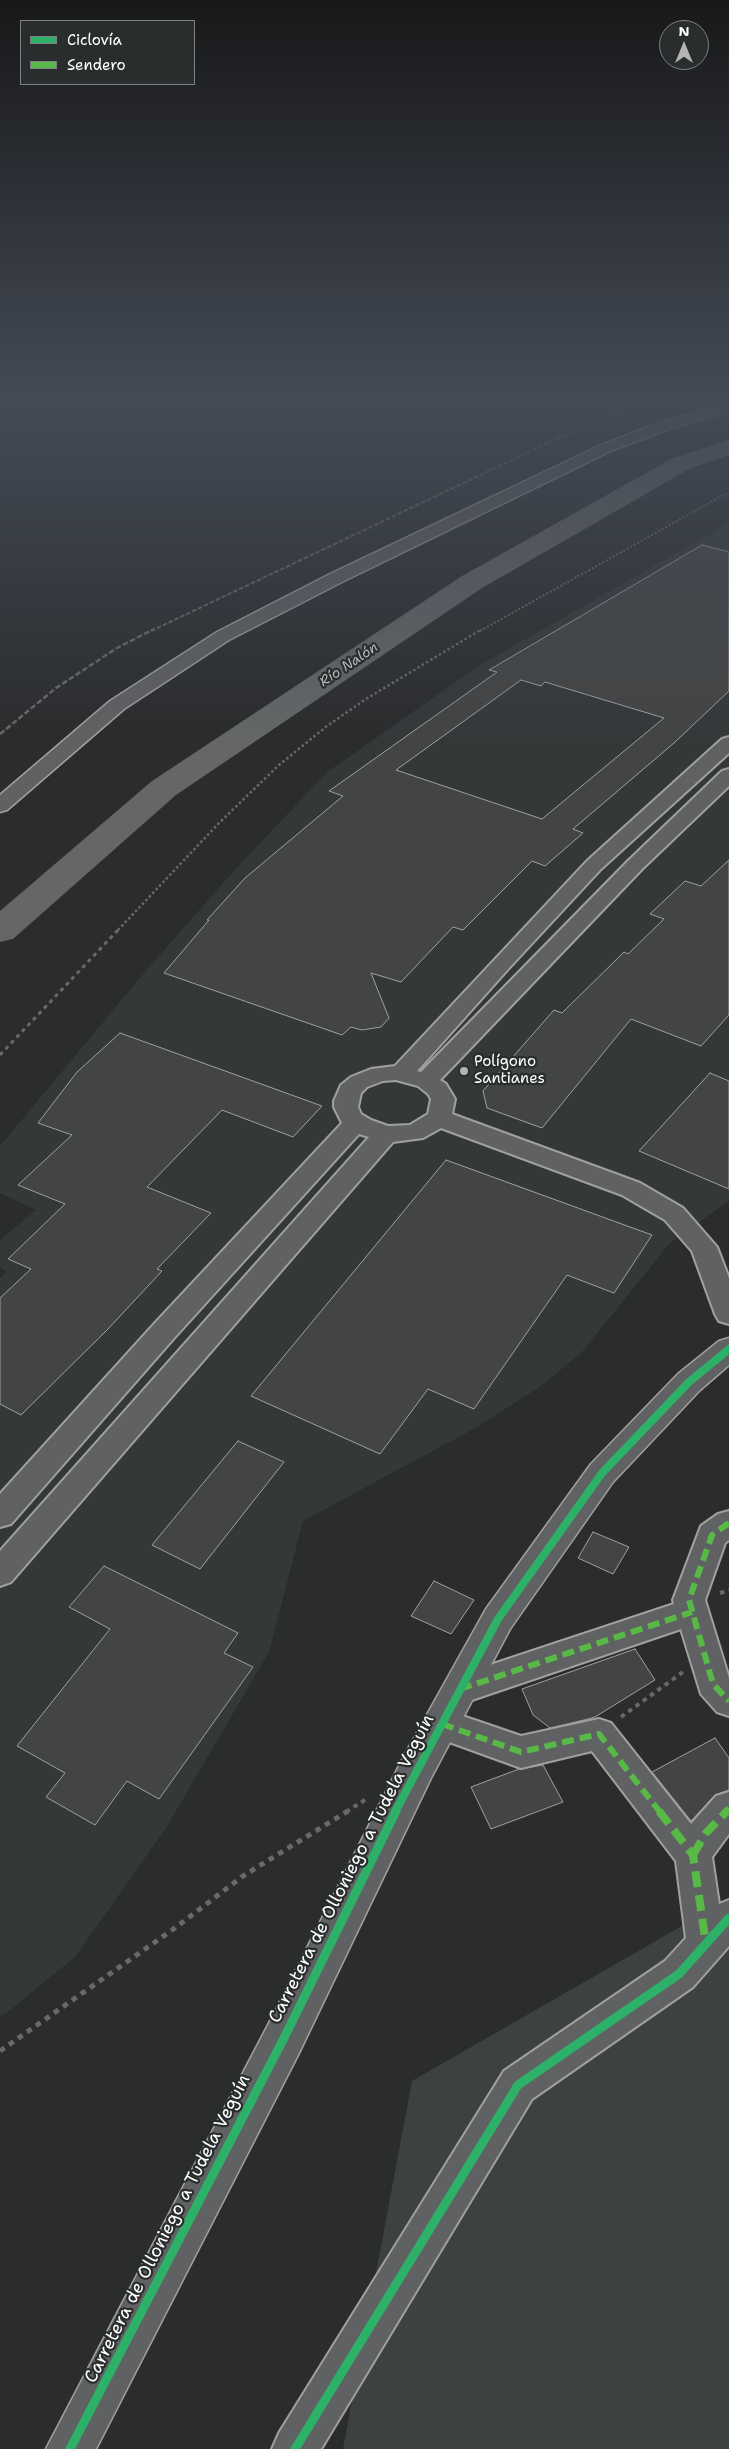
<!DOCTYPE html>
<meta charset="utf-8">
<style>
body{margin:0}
#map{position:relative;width:729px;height:2449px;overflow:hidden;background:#2b2c2d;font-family:"Shantell Sans",sans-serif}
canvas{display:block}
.legend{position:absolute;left:20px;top:20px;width:175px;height:65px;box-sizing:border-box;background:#2a2d2e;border:1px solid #7f8182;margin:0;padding:6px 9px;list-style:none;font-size:15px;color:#fff}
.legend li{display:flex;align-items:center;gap:10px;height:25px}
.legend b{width:25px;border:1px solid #7f8182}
.north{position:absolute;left:659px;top:20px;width:50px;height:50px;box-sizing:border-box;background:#2a2d2e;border:1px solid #7f8182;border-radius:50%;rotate:0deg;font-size:14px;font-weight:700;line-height:20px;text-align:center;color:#fff}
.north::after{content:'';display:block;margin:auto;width:18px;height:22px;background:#b5b5b6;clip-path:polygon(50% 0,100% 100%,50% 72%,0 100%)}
</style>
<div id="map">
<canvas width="729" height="2449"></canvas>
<ul class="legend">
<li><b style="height:6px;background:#2db169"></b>Ciclovía</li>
<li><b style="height:6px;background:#58b947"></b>Sendero</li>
</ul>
<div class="north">N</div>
</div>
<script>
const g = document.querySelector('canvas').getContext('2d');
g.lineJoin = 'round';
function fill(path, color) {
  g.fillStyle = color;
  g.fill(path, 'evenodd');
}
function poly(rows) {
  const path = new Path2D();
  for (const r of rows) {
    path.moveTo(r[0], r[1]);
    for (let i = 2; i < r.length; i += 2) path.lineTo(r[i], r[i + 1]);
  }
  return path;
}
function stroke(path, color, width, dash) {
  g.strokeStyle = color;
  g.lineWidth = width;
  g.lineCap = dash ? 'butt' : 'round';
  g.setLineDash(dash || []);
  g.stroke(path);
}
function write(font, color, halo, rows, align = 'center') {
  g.font = font + ' "Shantell Sans",sans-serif';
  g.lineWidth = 4.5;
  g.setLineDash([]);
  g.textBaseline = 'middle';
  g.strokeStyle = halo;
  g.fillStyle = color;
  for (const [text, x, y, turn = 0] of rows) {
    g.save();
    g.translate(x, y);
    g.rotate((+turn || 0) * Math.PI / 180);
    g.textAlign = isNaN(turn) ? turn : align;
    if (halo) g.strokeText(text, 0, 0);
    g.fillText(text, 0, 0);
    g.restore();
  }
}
const built = poly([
 [729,523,729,1201,670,1243,582,1352,541,1386,479,1426,303,1521,269,1652,166,1828,75,1957,0,2018,0,1278,7,1272,0,1267,0,1240,36,1210,0,1193,0,1146,144,973,232,873,326,773,477,667]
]);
const green = poly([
 [729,1915,729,2449,343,2449,412,2081,694,1919]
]);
const river = poly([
 [729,440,729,455,691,468,482,588,176,795,13,939,0,942,0,911,152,781,462,576,673,458,729,440]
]);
const building = poly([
 [702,545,729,552,729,691,674,743,573,829,583,833,545,866,532,861,463,930,453,927,401,982,371,973,389,1018,381,1027,362,1030,351,1027,342,1035,164,973,209,920,207,920,245,878,343,796,329,791,497,672,489,670,702,545],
 [521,680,541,686,545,682,664,718,542,819,396,770,521,680],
 [729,860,729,1015,701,1046,631,1019,542,1128,487,1108,483,1091,554,1010,562,1013,624,952,628,954,664,919,650,914,685,881,701,886,729,860],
 [120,1033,322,1106,293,1137,222,1110,147,1187,211,1213,157,1269,162,1271,107,1330,21,1415,0,1404,0,1298,31,1269,8,1259,65,1204,18,1185,72,1135,38,1123,77,1072,120,1033],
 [710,1073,729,1081,729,1189,639,1151,710,1073],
 [446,1160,652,1235,614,1293,567,1275,474,1409,428,1389,380,1454,251,1396,446,1160],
 [238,1441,284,1462,200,1569,152,1545,238,1441],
 [593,1532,629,1547,613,1574,578,1558,593,1532],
 [104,1566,238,1633,224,1653,253,1667,159,1799,127,1781,95,1825,46,1797,65,1773,17,1746,110,1629,69,1607,104,1566],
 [434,1581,474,1600,451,1634,411,1616,434,1581],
 [635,1649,655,1680,595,1717,584,1720,550,1728,533,1715,522,1689,635,1649],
 [715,1738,729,1758,729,1790,715,1795,691,1821,652,1772,715,1738],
 [543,1765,563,1802,491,1829,471,1787,519,1769,543,1765]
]);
const pathFar4 = poly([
 [480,631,729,492]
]);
const pathFar3 = poly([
 [118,930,220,822,279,765,327,726,366,699,482,629]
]);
const pathFar2 = poly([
 [0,1055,119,929]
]);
const pathFar1 = poly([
 [720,1593,729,1590],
 [621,1717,683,1672],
 [346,1812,368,1798]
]);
const path = poly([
 [0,2051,175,1928,243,1876,348,1811]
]);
const street = poly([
 [729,737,729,753,601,869,510,967,417,1071,421,1072,628,861,722,771,729,769,729,786,642,869,440,1080,446,1084,455,1099,452,1114,640,1183,683,1208,717,1247,729,1278,729,1324,719,1321,715,1314,692,1251,665,1220,622,1195,441,1128,423,1138,393,1142,11,1582,0,1586,0,1551,369,1137,359,1134,175,1337,11,1524,0,1527,0,1494,155,1323,342,1123,334,1107,334,1101,341,1085,351,1077,371,1069,395,1066,587,861,722,739,729,737],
 [396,1080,418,1086,428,1094,431,1099,428,1114,410,1125,388,1126,371,1120,361,1114,358,1107,361,1093,367,1087,383,1081,396,1080],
 [729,1511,729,1540,725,1543,705,1600,729,1678,729,1716,717,1712,701,1694,681,1629,460,1704,448,1699,443,1689,448,1679,674,1604,673,1600,701,1526,718,1514,729,1511],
 [442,1709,521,1736,599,1719,611,1723,691,1824,716,1796,729,1792,729,1834,712,1857,719,1904,729,1900,729,1946,693,1987,532,2099,321,2449,272,2449,279,2433,504,2071,665,1961,686,1938,676,1861,592,1751,521,1768,430,1735,425,1724,430,1713,442,1709]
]);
const secondary = poly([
 [729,1338,729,1365,700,1390,613,1482,510,1629,431,1778,298,2055,96,2449,46,2449,268,2025,405,1754,486,1609,591,1464,678,1374,719,1341,729,1338]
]);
const primary = poly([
 [729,403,729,411,666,430,611,451,344,581,229,640,124,709,7,810,0,812,0,795,110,701,217,632,332,573,601,445,656,424,729,403]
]);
const railFar1 = poly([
 [151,631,645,397]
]);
const rail = poly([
 [0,734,56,688,117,648,154,629]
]);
const quietFar1 = poly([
 [729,1523,712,1535,689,1600,713,1684,729,1701],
 [460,1689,692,1612],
 [442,1724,521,1752,599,1734,660,1812],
 [725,1812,729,1808]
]);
const quiet = poly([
 [659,1811,693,1855,706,1944],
 [693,1855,706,1833,727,1811]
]);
const cyclewayFar1 = poly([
 [395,1812,498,1619,602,1473,689,1382,729,1349]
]);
const cycleway = poly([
 [70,2449,283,2040,396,1811],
 [295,2449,518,2085,679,1974,729,1918]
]);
const markers = [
 [464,1071,5,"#b5b5b6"]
];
const farWaternames = [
 ["Río Nalón",349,665,-34]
];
const poiNames = [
 ["Polígono",474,1062],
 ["Santianes",474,1079]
];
const nearStreetnames = [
 ["Carretera de Olloniego a Tudela Veguín",352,1869,-63],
 ["Carretera de Olloniego a Tudela Veguín",168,2229,-63]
];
fill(built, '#353839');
fill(green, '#3e4142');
fill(river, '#646667');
fill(building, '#434444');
stroke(building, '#a0a0a0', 1);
stroke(street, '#a0a0a0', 4);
stroke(secondary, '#a0a0a0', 3);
stroke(primary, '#a0a0a0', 3);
stroke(pathFar4, '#686969', 2, [2, 2]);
stroke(pathFar3, '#686969', 2.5, [2.5, 2.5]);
stroke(pathFar2, '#686969', 3, [4, 4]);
stroke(pathFar1, '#686969', 4, [4.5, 4.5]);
stroke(path, '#686969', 5, [5.5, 5.5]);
fill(street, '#606162');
fill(secondary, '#606162');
fill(primary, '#606162');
stroke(railFar1, '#686969', 2, [4.5, 2]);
stroke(rail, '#686969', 2.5, [5.5, 2.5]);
stroke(quietFar1, '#58b947', 6, [12, 6]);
stroke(quiet, '#58b947', 8, [16, 8]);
stroke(cyclewayFar1, '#2db169', 8);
stroke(cycleway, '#2db169', 9);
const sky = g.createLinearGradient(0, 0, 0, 740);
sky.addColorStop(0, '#181819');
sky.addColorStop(0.54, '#444b57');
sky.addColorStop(1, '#444b5700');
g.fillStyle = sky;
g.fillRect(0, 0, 729, 740);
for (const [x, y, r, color] of markers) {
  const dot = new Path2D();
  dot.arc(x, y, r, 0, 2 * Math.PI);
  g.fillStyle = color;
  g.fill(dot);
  stroke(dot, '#2a2d2e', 2);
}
write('italic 14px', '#b4b6b6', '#2a2d2e', farWaternames);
write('15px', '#fff', '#2a2d2e', poiNames, 'left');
write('18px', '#fff', '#2a2d2e', nearStreetnames);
</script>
